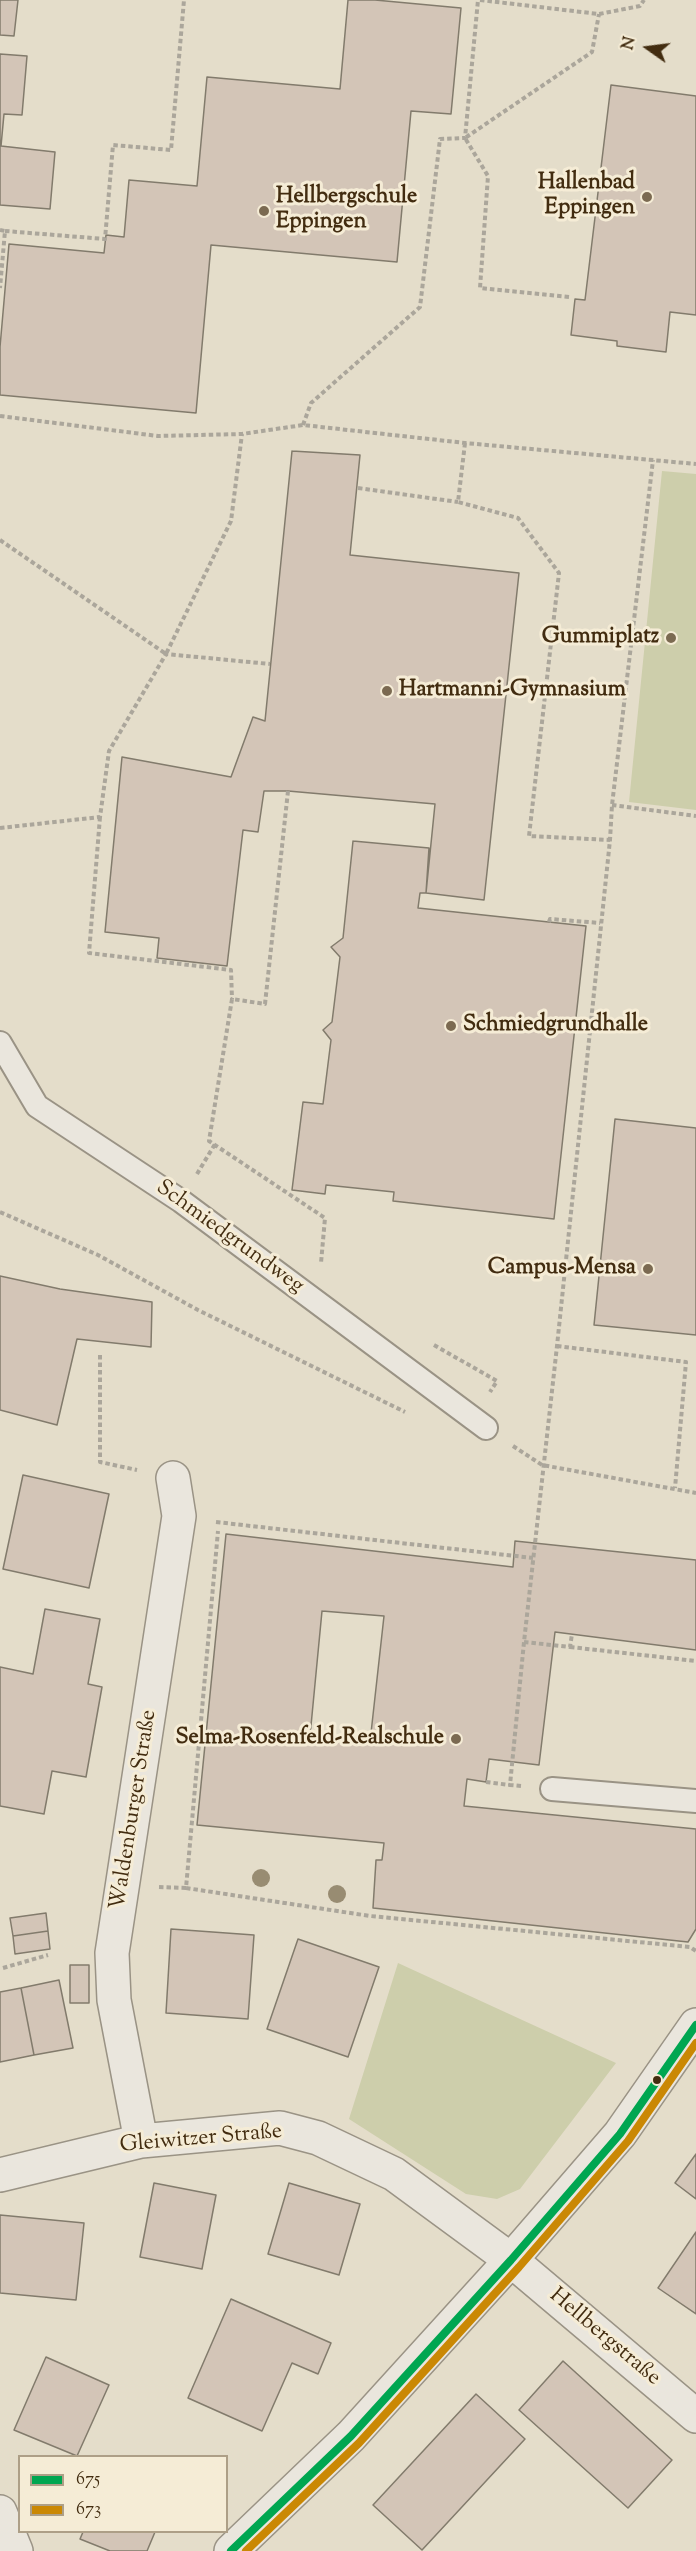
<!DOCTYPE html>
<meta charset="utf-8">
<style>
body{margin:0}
#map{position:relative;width:696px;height:2551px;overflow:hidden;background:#e4ddca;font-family:"Sorts Mill Goudy",serif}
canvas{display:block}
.legend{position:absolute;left:18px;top:2455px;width:210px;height:78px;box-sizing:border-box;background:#f5ecd6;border:2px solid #ad9f87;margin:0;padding:8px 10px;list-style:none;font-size:18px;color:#422c10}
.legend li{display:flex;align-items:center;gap:12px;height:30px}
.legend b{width:30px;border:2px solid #ad9f87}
.north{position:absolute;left:618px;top:18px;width:60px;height:60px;-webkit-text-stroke:4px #f5ecd6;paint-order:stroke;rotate:284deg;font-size:16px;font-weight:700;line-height:24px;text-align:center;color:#422c10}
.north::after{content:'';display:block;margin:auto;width:21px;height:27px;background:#422c10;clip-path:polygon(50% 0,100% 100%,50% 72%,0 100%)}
</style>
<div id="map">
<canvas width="696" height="2551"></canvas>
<ul class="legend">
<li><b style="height:8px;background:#00a651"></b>675</li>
<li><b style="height:8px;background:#ca8804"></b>673</li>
</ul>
<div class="north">N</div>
</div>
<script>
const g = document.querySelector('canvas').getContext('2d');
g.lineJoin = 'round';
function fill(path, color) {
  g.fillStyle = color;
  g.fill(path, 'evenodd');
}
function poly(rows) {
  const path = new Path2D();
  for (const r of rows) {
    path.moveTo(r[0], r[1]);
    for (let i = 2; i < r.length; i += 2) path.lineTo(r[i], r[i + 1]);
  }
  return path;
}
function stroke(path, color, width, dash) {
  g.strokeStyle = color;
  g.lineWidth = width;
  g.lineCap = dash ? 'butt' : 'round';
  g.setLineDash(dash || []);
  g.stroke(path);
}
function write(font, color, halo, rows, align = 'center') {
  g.font = font + ' "Sorts Mill Goudy",serif';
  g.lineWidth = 6;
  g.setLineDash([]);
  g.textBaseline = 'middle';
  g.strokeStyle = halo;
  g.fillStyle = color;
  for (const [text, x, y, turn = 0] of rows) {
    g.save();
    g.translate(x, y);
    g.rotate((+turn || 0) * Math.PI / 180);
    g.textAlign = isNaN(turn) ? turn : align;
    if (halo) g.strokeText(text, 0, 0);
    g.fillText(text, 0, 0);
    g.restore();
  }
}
const green = poly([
 [662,471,696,474,696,810,629,802],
 [398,1963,616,2063,520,2189,497,2199,466,2194,349,2119]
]);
const building = poly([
 [0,0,18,0,14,36,0,35,0,0],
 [348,0,375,0,461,8,451,114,411,111,397,262,211,245,196,413,0,395,0,347,9,244,104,253,106,235,124,237,129,180,197,186,207,77,340,89,348,0],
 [0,54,27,56,22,115,4,114,1,146,55,152,50,209,0,205,0,54],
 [611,85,696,96,696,315,670,312,666,352,617,346,617,341,571,335,575,299,585,300,611,85],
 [292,451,360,455,350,555,519,573,484,900,426,893,435,804,288,791,264,791,258,832,243,830,227,966,157,958,159,938,105,932,122,757,231,777,253,717,265,721,292,451],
 [353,841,429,848,426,893,420,893,418,908,586,926,554,1219,393,1201,394,1192,326,1185,325,1194,292,1190,303,1102,323,1104,331,1040,323,1030,332,1022,340,957,331,947,343,938,353,841],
 [615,1119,696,1128,696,1335,594,1325,615,1119],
 [0,1276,60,1289,152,1302,151,1347,77,1339,57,1425,0,1410,0,1276],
 [23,1475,109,1494,89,1588,3,1569,23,1475],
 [226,1534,513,1567,515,1541,696,1560,696,1650,555,1632,539,1765,489,1759,486,1782,467,1779,464,1806,696,1829,696,1929,688,1942,373,1908,376,1860,382,1860,384,1843,197,1825,226,1534],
 [322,1611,384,1616,370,1742,310,1736,322,1611],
 [45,1609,100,1619,88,1684,102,1687,86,1777,52,1771,44,1814,0,1806,0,1667,33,1674,45,1609],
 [46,1913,48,1931,13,1936,10,1918,46,1913],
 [171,1929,254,1935,248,2019,166,2013,171,1929],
 [48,1931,50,1949,15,1954,13,1936,48,1931],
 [298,1939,379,1967,348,2057,267,2029,298,1939],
 [70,1965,89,1965,89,2003,70,2003,70,1965],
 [59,1980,73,2048,34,2055,21,1988,59,1980],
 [21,1988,34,2055,0,2062,0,1992,21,1988],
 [696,2154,696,2199,675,2183,696,2154],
 [154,2183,216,2195,202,2269,140,2257,154,2183],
 [289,2183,360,2204,339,2275,268,2254,289,2183],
 [0,2215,84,2223,76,2300,0,2293,0,2215],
 [696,2232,696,2314,658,2288,696,2232],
 [231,2299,331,2343,318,2374,292,2363,262,2431,188,2398,231,2299],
 [46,2357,109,2385,77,2456,14,2430,46,2357],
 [563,2361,672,2460,628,2508,519,2410,563,2361],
 [476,2394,525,2439,422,2550,373,2505,476,2394],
 [83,2532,155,2532,147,2551,110,2551,80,2539,83,2532]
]);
const path = poly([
 [480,0,599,14,640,6,644,0],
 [0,230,5,231,0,288],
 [5,231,105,239,113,145,171,150,184,0],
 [569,297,480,288,488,176,465,138,592,52,599,14],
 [0,416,158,436,242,434,303,425,465,443,696,464],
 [303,425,311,403,420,307,440,139,465,138,478,0],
 [465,443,458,502,518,518,559,573,529,836,610,840],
 [358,488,458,502],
 [0,540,166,654,231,521,242,434],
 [288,791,265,1004,232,999,209,1141,325,1218,321,1263],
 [612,805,696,816],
 [100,817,89,953,231,970,232,999],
 [0,828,100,817,109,751,166,654,270,664],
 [549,922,550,919,600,923],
 [197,1174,215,1144],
 [0,1212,98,1255,198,1310,405,1412],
 [434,1345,497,1381,490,1392],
 [557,1346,686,1362,675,1488],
 [100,1355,100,1462,137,1470],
 [513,1446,542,1465,696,1493],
 [216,1522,533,1558],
 [524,1642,570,1647,572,1634],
 [570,1647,696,1661],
 [486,1782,510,1785],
 [521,1786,510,1785,524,1642,557,1346,610,840,612,805,653,460],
 [159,1887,186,1888,218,1531],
 [186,1888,370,1916,690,1947,696,1951],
 [3,1968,48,1955]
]);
const lane = poly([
 [0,1043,37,1106,181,1201,486,1428],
 [552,1789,696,1801]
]);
const street = poly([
 [141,2141,114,2000,112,1953,179,1516,173,1478],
 [0,2175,141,2141,280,2128,318,2138,394,2174,511,2260,696,2416],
 [0,2512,16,2551],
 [231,2551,351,2436,511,2260,620,2134,696,2025]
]);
const bus1 = poly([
 [231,2551,351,2436,511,2260,620,2134,696,2025]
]);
const bus2 = poly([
 [246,2551,359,2443,519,2267,628,2141,696,2043]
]);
const trees = [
 [261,1878],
 [337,1894]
];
const markers = [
 [647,197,6,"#7b6a51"],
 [264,211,6,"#7b6a51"],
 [671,638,6,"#7b6a51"],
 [387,691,6,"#7b6a51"],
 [451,1026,6,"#7b6a51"],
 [648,1269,6,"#7b6a51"],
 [456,1739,6,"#7b6a51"],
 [657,2080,5,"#422c10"]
];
const poiNames = [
 ["Hallenbad",635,184],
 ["Eppingen",635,209],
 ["Hellbergschule",276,198,"left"],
 ["Eppingen",276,223,"left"],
 ["Gummiplatz",659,638],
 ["Hartmanni-Gymnasium",399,691,"left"],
 ["Schmiedgrundhalle",463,1026,"left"],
 ["Campus-Mensa",636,1269],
 ["Selma-Rosenfeld-Realschule",444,1739]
];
const streetNames = [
 ["Schmiedgrundweg",229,1238,36],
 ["Waldenburger Straße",135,1810,-81],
 ["Gleiwitzer Straße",201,2140,-5],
 ["Hellbergstraße",604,2338,40]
];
fill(green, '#cdceab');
fill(building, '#d3c5b7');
stroke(building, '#827b6c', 1.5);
stroke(lane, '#9a9385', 26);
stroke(street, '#9a9385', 36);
stroke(path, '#aba69b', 4, [4.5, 3]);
stroke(lane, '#eae6dd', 22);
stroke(street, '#eae6dd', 33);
stroke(bus1, '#00a651', 8);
stroke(bus2, '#ca8804', 8);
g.fillStyle = '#988c72';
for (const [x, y] of trees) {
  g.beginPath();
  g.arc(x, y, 9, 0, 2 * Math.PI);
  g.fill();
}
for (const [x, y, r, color] of markers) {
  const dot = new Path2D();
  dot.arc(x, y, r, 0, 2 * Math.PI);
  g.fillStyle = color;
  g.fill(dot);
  stroke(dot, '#f5ecd6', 2);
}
write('bold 22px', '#422c10', '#f5ecd6', poiNames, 'right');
write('22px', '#422c10', '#f5ecd6', streetNames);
</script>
